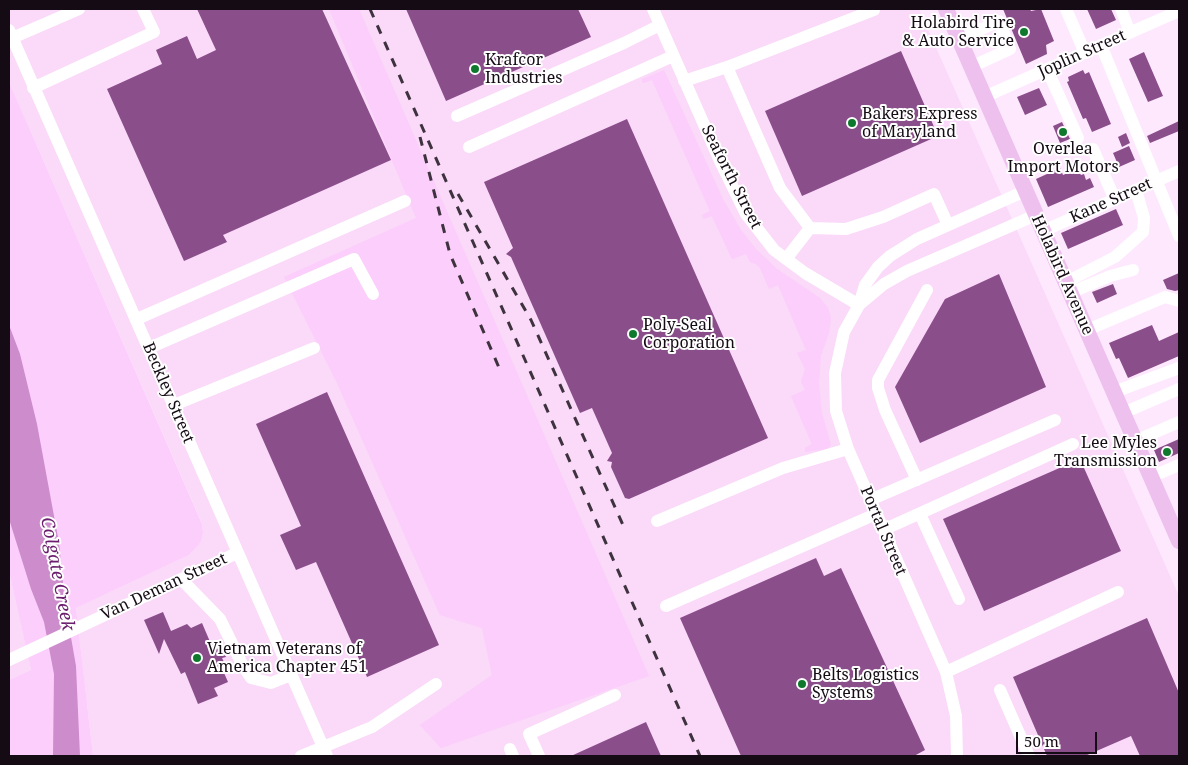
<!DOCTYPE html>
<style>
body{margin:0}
#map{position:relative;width:1188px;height:765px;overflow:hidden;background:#fee8fe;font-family:"Noto Serif",serif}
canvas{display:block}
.frame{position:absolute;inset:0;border:10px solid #140b14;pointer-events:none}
.scale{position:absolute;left:1016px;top:732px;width:81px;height:22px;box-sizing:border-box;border:2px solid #140b14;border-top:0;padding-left:6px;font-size:15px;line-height:18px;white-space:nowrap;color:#140b14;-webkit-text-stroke:4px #fefefe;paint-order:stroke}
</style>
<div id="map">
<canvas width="1188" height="765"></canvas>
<div class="frame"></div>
<div class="scale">50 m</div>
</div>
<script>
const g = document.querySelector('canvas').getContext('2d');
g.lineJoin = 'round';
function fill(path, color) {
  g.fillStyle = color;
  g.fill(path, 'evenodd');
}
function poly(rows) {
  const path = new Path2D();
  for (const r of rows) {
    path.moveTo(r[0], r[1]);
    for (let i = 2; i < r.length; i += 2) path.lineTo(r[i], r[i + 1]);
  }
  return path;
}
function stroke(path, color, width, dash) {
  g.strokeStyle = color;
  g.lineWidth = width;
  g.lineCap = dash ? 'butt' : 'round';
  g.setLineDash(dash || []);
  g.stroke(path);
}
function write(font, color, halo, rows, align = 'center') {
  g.font = font + ' "Noto Serif",serif';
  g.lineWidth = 4;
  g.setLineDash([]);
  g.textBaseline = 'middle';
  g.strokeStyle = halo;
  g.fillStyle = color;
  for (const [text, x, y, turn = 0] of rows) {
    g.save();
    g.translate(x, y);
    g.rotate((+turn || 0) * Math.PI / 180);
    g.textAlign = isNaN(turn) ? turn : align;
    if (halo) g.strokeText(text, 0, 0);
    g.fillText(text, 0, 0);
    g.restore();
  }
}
const built = poly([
 [9,9,919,9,1179,596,1179,756,93,756,76,608,189,555,201,542,203,533,202,523,9,82],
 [9,571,31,670,9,680]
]);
const green = poly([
 [329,9,359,9,649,676,441,748,420,725,492,675,482,628,440,615,337,383,284,277,416,218],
 [664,70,723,199,741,230,756,249,777,269,820,298,828,308,831,318,829,333,821,355,819,383,822,413,831,445,827,449,805,452,805,448,812,444,791,396,805,390,801,382,805,369,797,353,806,350,778,285,769,289,760,268,756,264,750,262,746,254,732,259,712,216,703,219,702,215,710,211,652,80,644,83,642,82,642,79],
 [9,82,202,524,203,533,201,542,189,555,76,608,93,756,9,756,9,680,31,670,9,571]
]);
const water = poly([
 [9,325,20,354,37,424,59,543,65,603,76,666,80,756,53,756,54,674,44,622,31,589,9,519]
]);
const building = poly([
 [197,9,322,9,391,160,223,235,227,242,184,261,107,89,162,64,156,50,187,36,197,59,216,50],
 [406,9,578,9,591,37,446,101],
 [1003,9,1030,9,1031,11,1041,9,1054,41,1046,45,1047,54,1026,64],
 [1087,9,1111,9,1116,20,1096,29],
 [901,51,938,136,802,196,765,111],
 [1144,52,1163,96,1148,102,1129,59],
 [1083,70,1085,74,1089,72,1111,124,1092,132,1086,118,1083,119,1067,82,1069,81,1068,77],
 [1039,88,1047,105,1025,115,1017,97],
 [627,119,768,438,629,499,625,498,611,467,612,462,607,461,612,453,592,408,580,413,511,257,506,254,513,248,484,182],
 [1179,121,1179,131,1150,143,1147,136],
 [1062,122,1070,139,1060,143,1053,126],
 [1126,133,1130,143,1122,147,1118,137],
 [1129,146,1135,160,1119,167,1113,153],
 [1060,168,1063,175,1077,169,1081,175,1084,174,1086,180,1090,178,1094,187,1048,207,1036,179],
 [1116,209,1123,225,1068,249,1061,233],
 [1179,273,1179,290,1175,291,1167,289,1163,280],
 [999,274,1046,387,920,443,895,387,945,299],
 [1113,284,1117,294,1097,303,1092,292],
 [1152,325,1159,341,1179,332,1179,356,1128,378,1119,358,1116,359,1109,343],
 [327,392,439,645,367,677,316,562,296,570,280,535,301,526,256,424],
 [1179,439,1179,453,1159,462,1154,450],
 [1080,459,1121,551,984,611,943,519],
 [816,558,824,576,841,568,925,750,914,756,741,756,680,618],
 [163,612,171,631,187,624,191,628,202,623,211,644,215,642,217,649,222,647,226,657,222,658,225,664,221,666,228,682,214,688,218,696,198,704,185,672,181,674,164,639,159,654,144,620],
 [1147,618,1179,693,1179,756,1140,756,1131,736,1085,756,1047,756,1013,677],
 [646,722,661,756,571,756]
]);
const minor = poly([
 [653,9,720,161,746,214,774,250,805,273,859,305],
 [1066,9,1085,53],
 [1121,9,1130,33],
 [9,30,327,756],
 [12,38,79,9],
 [959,39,999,21,1010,49,971,67],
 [1101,45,1179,236],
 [727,67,780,188,810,228],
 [1047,69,1078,138],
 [684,81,727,67,874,10],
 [33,88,154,32,143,9],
 [984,97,1179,11],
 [457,116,624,43,660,25],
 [469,147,673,56],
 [1093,149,1115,200],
 [1043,231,1179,171],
 [786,259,810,228,846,229,883,217,934,194,948,225],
 [1066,282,1115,257,1143,232,1144,218,1136,190],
 [1070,293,1110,276,1133,270],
 [859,305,884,284,907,271,1036,215],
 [137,319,405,201],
 [1087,330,1165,297,1179,301],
 [149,348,354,259,373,294],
 [1114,392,1179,368],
 [174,405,314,348],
 [1123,413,1179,389],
 [1135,441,1179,422],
 [1151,477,1179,465],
 [917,480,885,410,878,388,878,380,927,290],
 [870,500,1055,420],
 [920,514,959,599],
 [657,521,783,468,848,449],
 [883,530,1073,444],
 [181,579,220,619,243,666,251,678,271,683,291,675],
 [666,606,876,514],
 [9,660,237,553],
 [946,672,1118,592],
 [1000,690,1029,756],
 [510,749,513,756],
 [301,756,372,727,436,684],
 [539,756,529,734,615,695],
 [957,756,956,716,946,672,848,449,836,411,835,373,844,332,859,305,865,285,878,267,890,256,917,239,1025,191]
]);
const major = poly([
 [946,9,1179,541]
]);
const rail = poly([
 [370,9,700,756],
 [420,137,450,254,500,370],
 [458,194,531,320,623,525]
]);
const markers = [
 [1024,32,5,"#0e792d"],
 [475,69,5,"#0e792d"],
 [852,123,5,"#0e792d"],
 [1063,132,5,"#0e792d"],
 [633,334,5,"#0e792d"],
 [1167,452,5,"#0e792d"],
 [197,658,5,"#0e792d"],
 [802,684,5,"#0e792d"]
];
const poiNames = [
 ["Holabird Tire",1014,23,"right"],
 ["& Auto Service",1014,41,"right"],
 ["Krafcor",485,60],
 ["Industries",485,78],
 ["Bakers Express",862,114],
 ["of Maryland",862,132],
 ["Overlea",1063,149,"center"],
 ["Import Motors",1063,167,"center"],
 ["Poly-Seal",643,325],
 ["Corporation",643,343],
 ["Lee Myles",1157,443,"right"],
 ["Transmission",1157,461,"right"],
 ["Vietnam Veterans of",207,649],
 ["America Chapter 451",207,667],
 ["Belts Logistics",812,675],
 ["Systems",812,693]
];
const streetNames = [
 ["Joplin Street",1082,54,-24],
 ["Seaforth Street",731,177,63],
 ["Kane Street",1111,201,-24],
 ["Holabird Avenue",1062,275,66],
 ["Beckley Street",168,393,67],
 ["Portal Street",883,531,67],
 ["Van Deman Street",164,587,-25]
];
const waterNames = [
 ["Colgate Creek",57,574,79]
];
fill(built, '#fad9f9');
fill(green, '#fccefb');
fill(water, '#cd8ccc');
fill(building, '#8a4e8a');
stroke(minor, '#fff', 12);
stroke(major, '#eec0ee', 16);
stroke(rail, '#3e323e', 3, [9, 9]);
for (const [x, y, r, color] of markers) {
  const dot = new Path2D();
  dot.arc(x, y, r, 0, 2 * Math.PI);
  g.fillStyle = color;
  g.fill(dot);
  stroke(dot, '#fefefe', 2);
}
write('16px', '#140b14', '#fefefe', poiNames, 'left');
write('16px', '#140b14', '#fefefe', streetNames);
write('italic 18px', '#6b1e6d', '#fefefe', waterNames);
</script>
